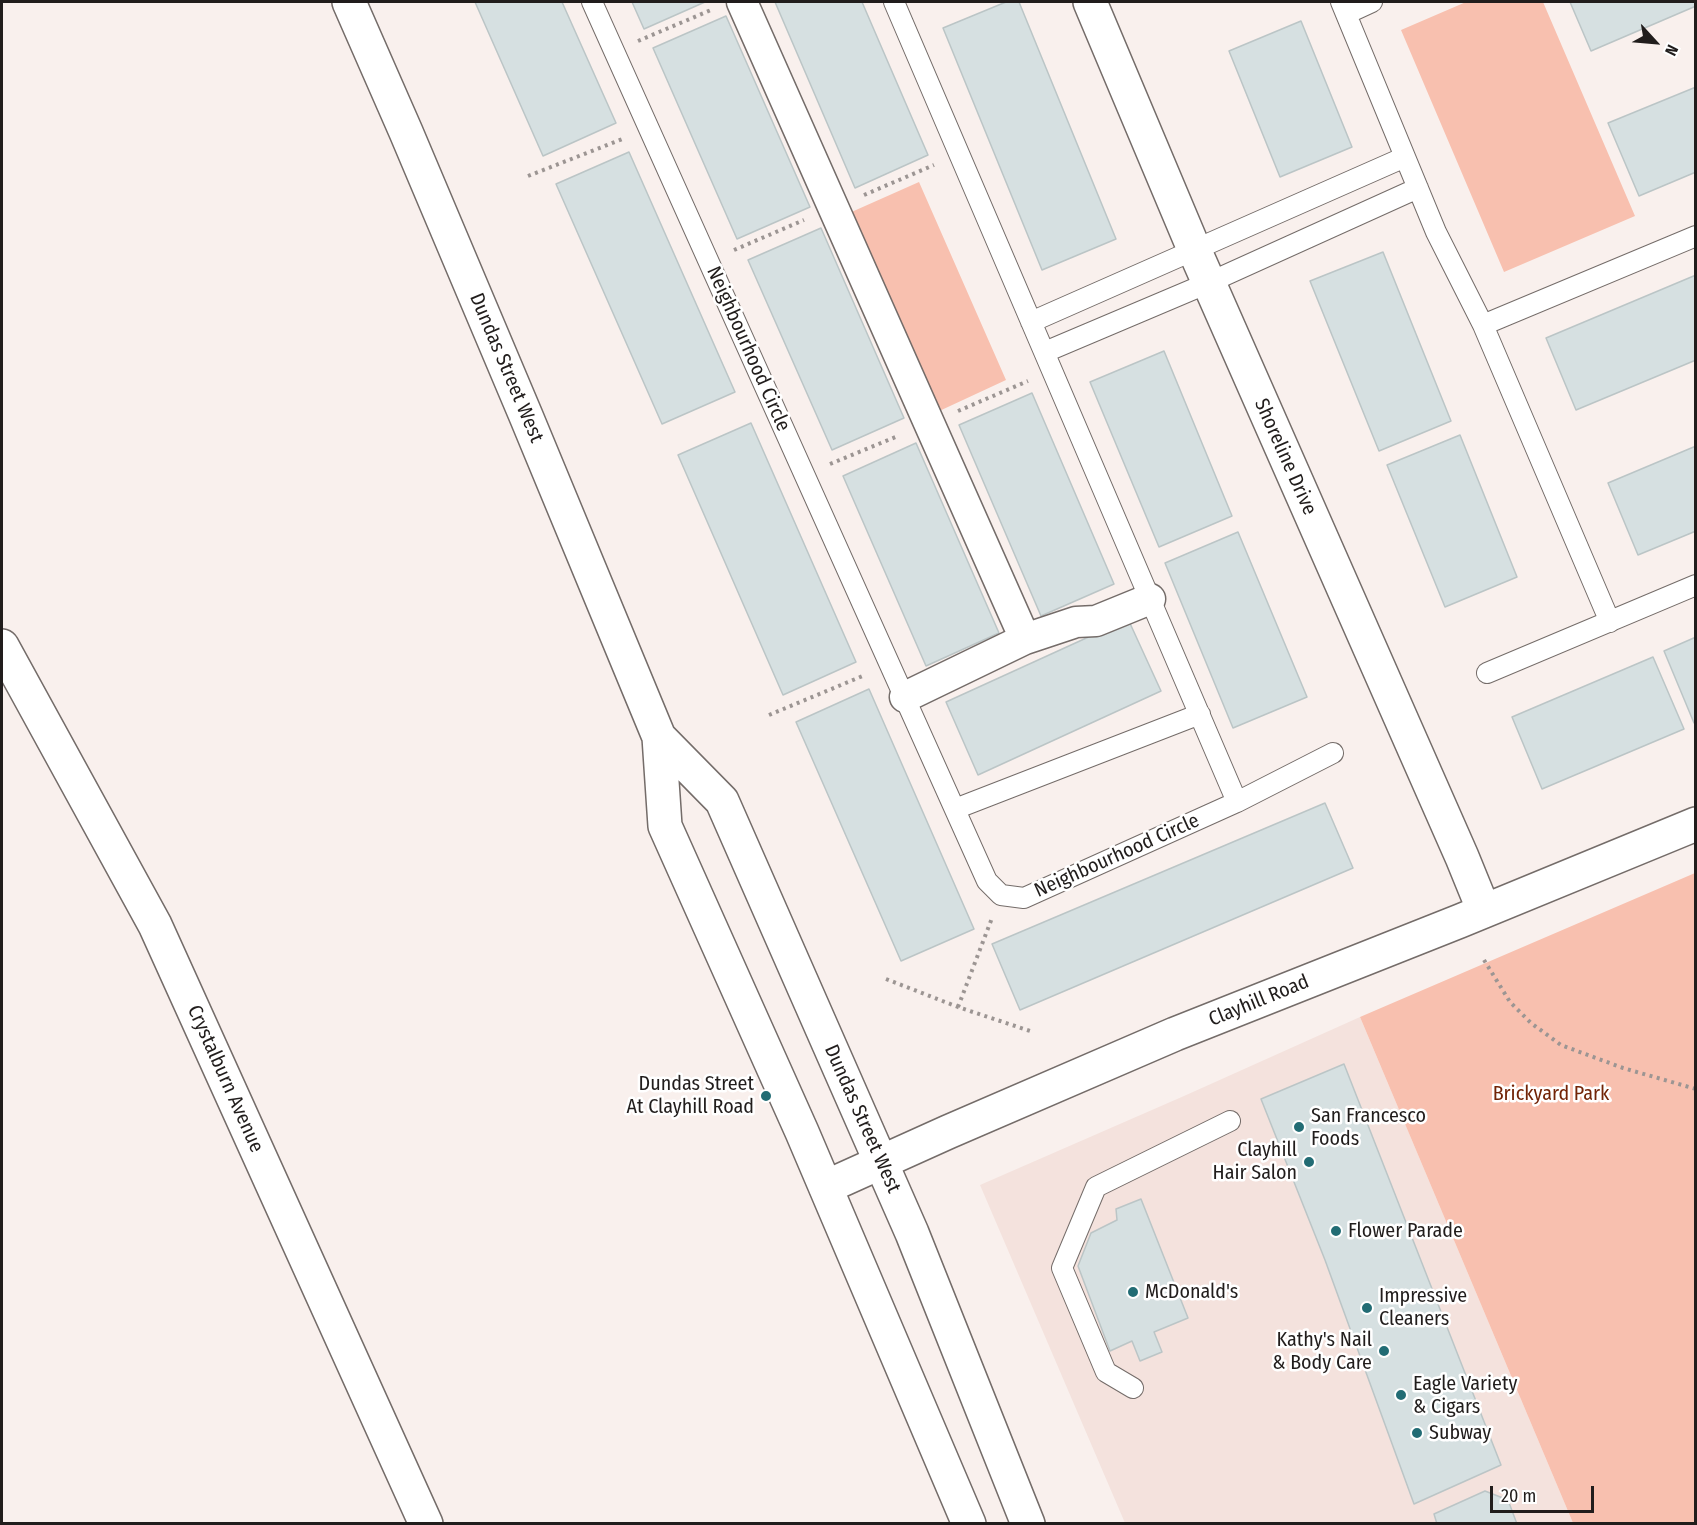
<!DOCTYPE html>
<style>
body{margin:0}
#map{position:relative;width:1697px;height:1525px;overflow:hidden;background:#f9f0ed;font-family:"Fira Sans Condensed",sans-serif}
canvas{display:block}
.frame{position:absolute;inset:0;border:3px solid #211d1c;pointer-events:none}
.north{position:absolute;left:1625px;top:12px;width:60px;height:60px;-webkit-text-stroke:4px #fff;paint-order:stroke;rotate:116deg;font-size:16px;font-weight:700;line-height:24px;text-align:center;color:#211d1c}
.north::after{content:'';display:block;margin:auto;width:21px;height:27px;background:#211d1c;clip-path:polygon(50% 0,100% 100%,50% 72%,0 100%)}
.scale{position:absolute;left:1490px;top:1486px;width:104px;height:27px;box-sizing:border-box;border:3px solid #211d1c;border-top:0;padding-left:8px;font-size:18px;line-height:21px;white-space:nowrap;color:#211d1c;-webkit-text-stroke:4px #fff;paint-order:stroke}
</style>
<div id="map">
<canvas width="1697" height="1525"></canvas>
<div class="frame"></div>
<div class="north">N</div>
<div class="scale">20 m</div>
</div>
<script>
const g = document.querySelector('canvas').getContext('2d');
g.lineJoin = 'round';
function fill(path, color) {
  g.fillStyle = color;
  g.fill(path, 'evenodd');
}
function poly(rows) {
  const path = new Path2D();
  for (const r of rows) {
    path.moveTo(r[0], r[1]);
    for (let i = 2; i < r.length; i += 2) path.lineTo(r[i], r[i + 1]);
  }
  return path;
}
function stroke(path, color, width, dash) {
  g.strokeStyle = color;
  g.lineWidth = width;
  g.lineCap = dash ? 'butt' : 'round';
  g.setLineDash(dash || []);
  g.stroke(path);
}
function write(font, color, halo, rows, align = 'center') {
  g.font = font + ' "Fira Sans Condensed",sans-serif';
  g.lineWidth = 5;
  g.setLineDash([]);
  g.textBaseline = 'middle';
  g.strokeStyle = halo;
  g.fillStyle = color;
  for (const [text, x, y, turn = 0] of rows) {
    g.save();
    g.translate(x, y);
    g.rotate((+turn || 0) * Math.PI / 180);
    g.textAlign = isNaN(turn) ? turn : align;
    if (halo) g.strokeText(text, 0, 0);
    g.fillText(text, 0, 0);
    g.restore();
  }
}
const built = poly([
 [1360,1017,1573,1523,1125,1523,980,1185,1184,1096]
]);
const green = poly([
 [1466,2,1543,2,1635,216,1504,272,1401,30],
 [919,182,1006,380,935,413,847,214],
 [1695,873,1695,1523,1573,1523,1360,1017]
]);
const building = poly([
 [475,2,562,2,616,123,543,156,475,2],
 [632,2,705,2,644,29,632,2],
 [775,2,862,2,928,155,855,188,775,2],
 [1006,2,1019,2,1116,239,1042,270,943,28,1006,2],
 [1570,2,1696,2,1696,6,1591,51,1570,2],
 [726,16,810,207,737,239,653,48,726,16],
 [1301,21,1352,147,1280,177,1229,51,1301,21],
 [1696,87,1696,172,1639,196,1608,123,1696,87],
 [629,152,735,392,662,424,556,184,629,152],
 [821,228,904,418,832,450,748,260,821,228],
 [1383,252,1451,421,1379,451,1310,281,1383,252],
 [1696,275,1696,360,1576,410,1546,338,1696,275],
 [1164,351,1232,516,1159,547,1090,382,1164,351],
 [1032,393,1114,584,1041,616,959,425,1032,393],
 [751,423,856,662,783,695,678,455,751,423],
 [1460,435,1517,577,1445,607,1387,465,1460,435],
 [916,443,999,633,926,666,843,476,916,443],
 [1696,446,1696,531,1638,555,1608,483,1696,446],
 [1238,532,1307,697,1233,728,1165,563,1238,532],
 [1128,619,1161,691,978,775,946,702,1128,619],
 [1696,637,1696,723,1694,723,1664,651,1696,637],
 [1653,657,1684,729,1542,789,1512,717,1653,657],
 [869,689,974,929,901,961,796,722,869,689],
 [1325,803,1353,868,1020,1010,992,944,1325,803],
 [1344,1064,1501,1465,1414,1504,1325,1260,1261,1099,1344,1064],
 [1141,1199,1188,1318,1154,1332,1162,1352,1140,1361,1132,1341,1110,1351,1078,1266,1091,1233,1117,1220,1116,1209,1141,1199],
 [1485,1491,1508,1500,1517,1524,1437,1524,1434,1514,1485,1491]
]);
const path = poly([
 [638,41,711,10],
 [528,176,625,138],
 [864,195,934,165],
 [734,250,804,220],
 [958,411,1028,381],
 [830,464,898,436],
 [769,715,865,675],
 [1484,960,1510,1002,1531,1023,1561,1045,1623,1068,1696,1089],
 [886,979,958,1007,1030,1031],
 [958,1007,992,918]
]);
const service = poly([
 [592,2,987,881,1001,895,1024,898,1237,802,1333,753],
 [894,2,1237,802],
 [1341,2,1436,232,1483,325,1610,622],
 [1346,14,1372,2],
 [1031,322,1405,157],
 [1483,325,1696,236],
 [1045,352,1208,283,1418,188],
 [1487,673,1696,585],
 [955,809,1200,714],
 [1133,1388,1106,1372,1062,1268,1096,1187,1230,1121]
]);
const pedestrian = poly([
 [742,2,1025,639],
 [905,697,1025,639,1076,622,1096,621,1150,599]
]);
const minor = poly([
 [1090,2,1194,249,1462,857,1484,911],
 [2,646,155,925,426,1524],
 [826,1187,948,1132,1175,1034,1460,921,1696,824]
]);
const primary = poly([
 [349,2,406,132,526,416,659,737,665,826,802,1132,969,1524],
 [659,737,722,801,912,1233,1028,1524]
]);
const markers = [
 [766,1096,6,"#226c74"],
 [1299,1127,6,"#226c74"],
 [1309,1162,6,"#226c74"],
 [1336,1231,6,"#226c74"],
 [1133,1292,6,"#226c74"],
 [1367,1308,6,"#226c74"],
 [1384,1351,6,"#226c74"],
 [1401,1395,6,"#226c74"],
 [1417,1433,6,"#226c74"]
];
const streetNames = [
 ["Neighbourhood Circle",748,349,66],
 ["Dundas Street West",506,368,67],
 ["Shoreline Drive",1285,457,66],
 ["Neighbourhood Circle",1117,856,-24],
 ["Clayhill Road",1259,1001,-22],
 ["Crystalburn Avenue",225,1079,66],
 ["Dundas Street West",862,1119,66]
];
const poiNames = [
 ["Dundas Street",754,1084,"right"],
 ["At Clayhill Road",754,1107,"right"],
 ["San Francesco",1311,1116],
 ["Foods",1311,1139],
 ["Clayhill",1297,1150,"right"],
 ["Hair Salon",1297,1173,"right"],
 ["Flower Parade",1348,1231],
 ["McDonald's",1145,1292],
 ["Impressive",1379,1296],
 ["Cleaners",1379,1319],
 ["Kathy's Nail",1372,1340,"right"],
 ["& Body Care",1372,1363,"right"],
 ["Eagle Variety",1413,1384],
 ["& Cigars",1413,1407],
 ["Subway",1429,1433]
];
const parkNames = [
 ["Brickyard Park",1551,1094]
];
fill(built, '#f4e2dd');
fill(green, '#f8c0af');
fill(building, '#d6e0e1');
stroke(building, '#bbc5c6', 1.5);
stroke(service, '#746c69', 22);
stroke(pedestrian, '#746c69', 33);
stroke(minor, '#746c69', 36);
stroke(primary, '#746c69', 36);
stroke(path, '#9c9593', 4, [3, 4.5]);
stroke(service, '#fff', 20);
stroke(pedestrian, '#fff', 30);
stroke(minor, '#fff', 33);
stroke(primary, '#fff', 33);
for (const [x, y, r, color] of markers) {
  const dot = new Path2D();
  dot.arc(x, y, r, 0, 2 * Math.PI);
  g.fillStyle = color;
  g.fill(dot);
  stroke(dot, '#fff', 2);
}
write('20px', '#211d1c', '#fff', streetNames);
write('20px', '#211d1c', '#fff', poiNames, 'left');
write('20px', '#722407', '#fff', parkNames);
</script>
